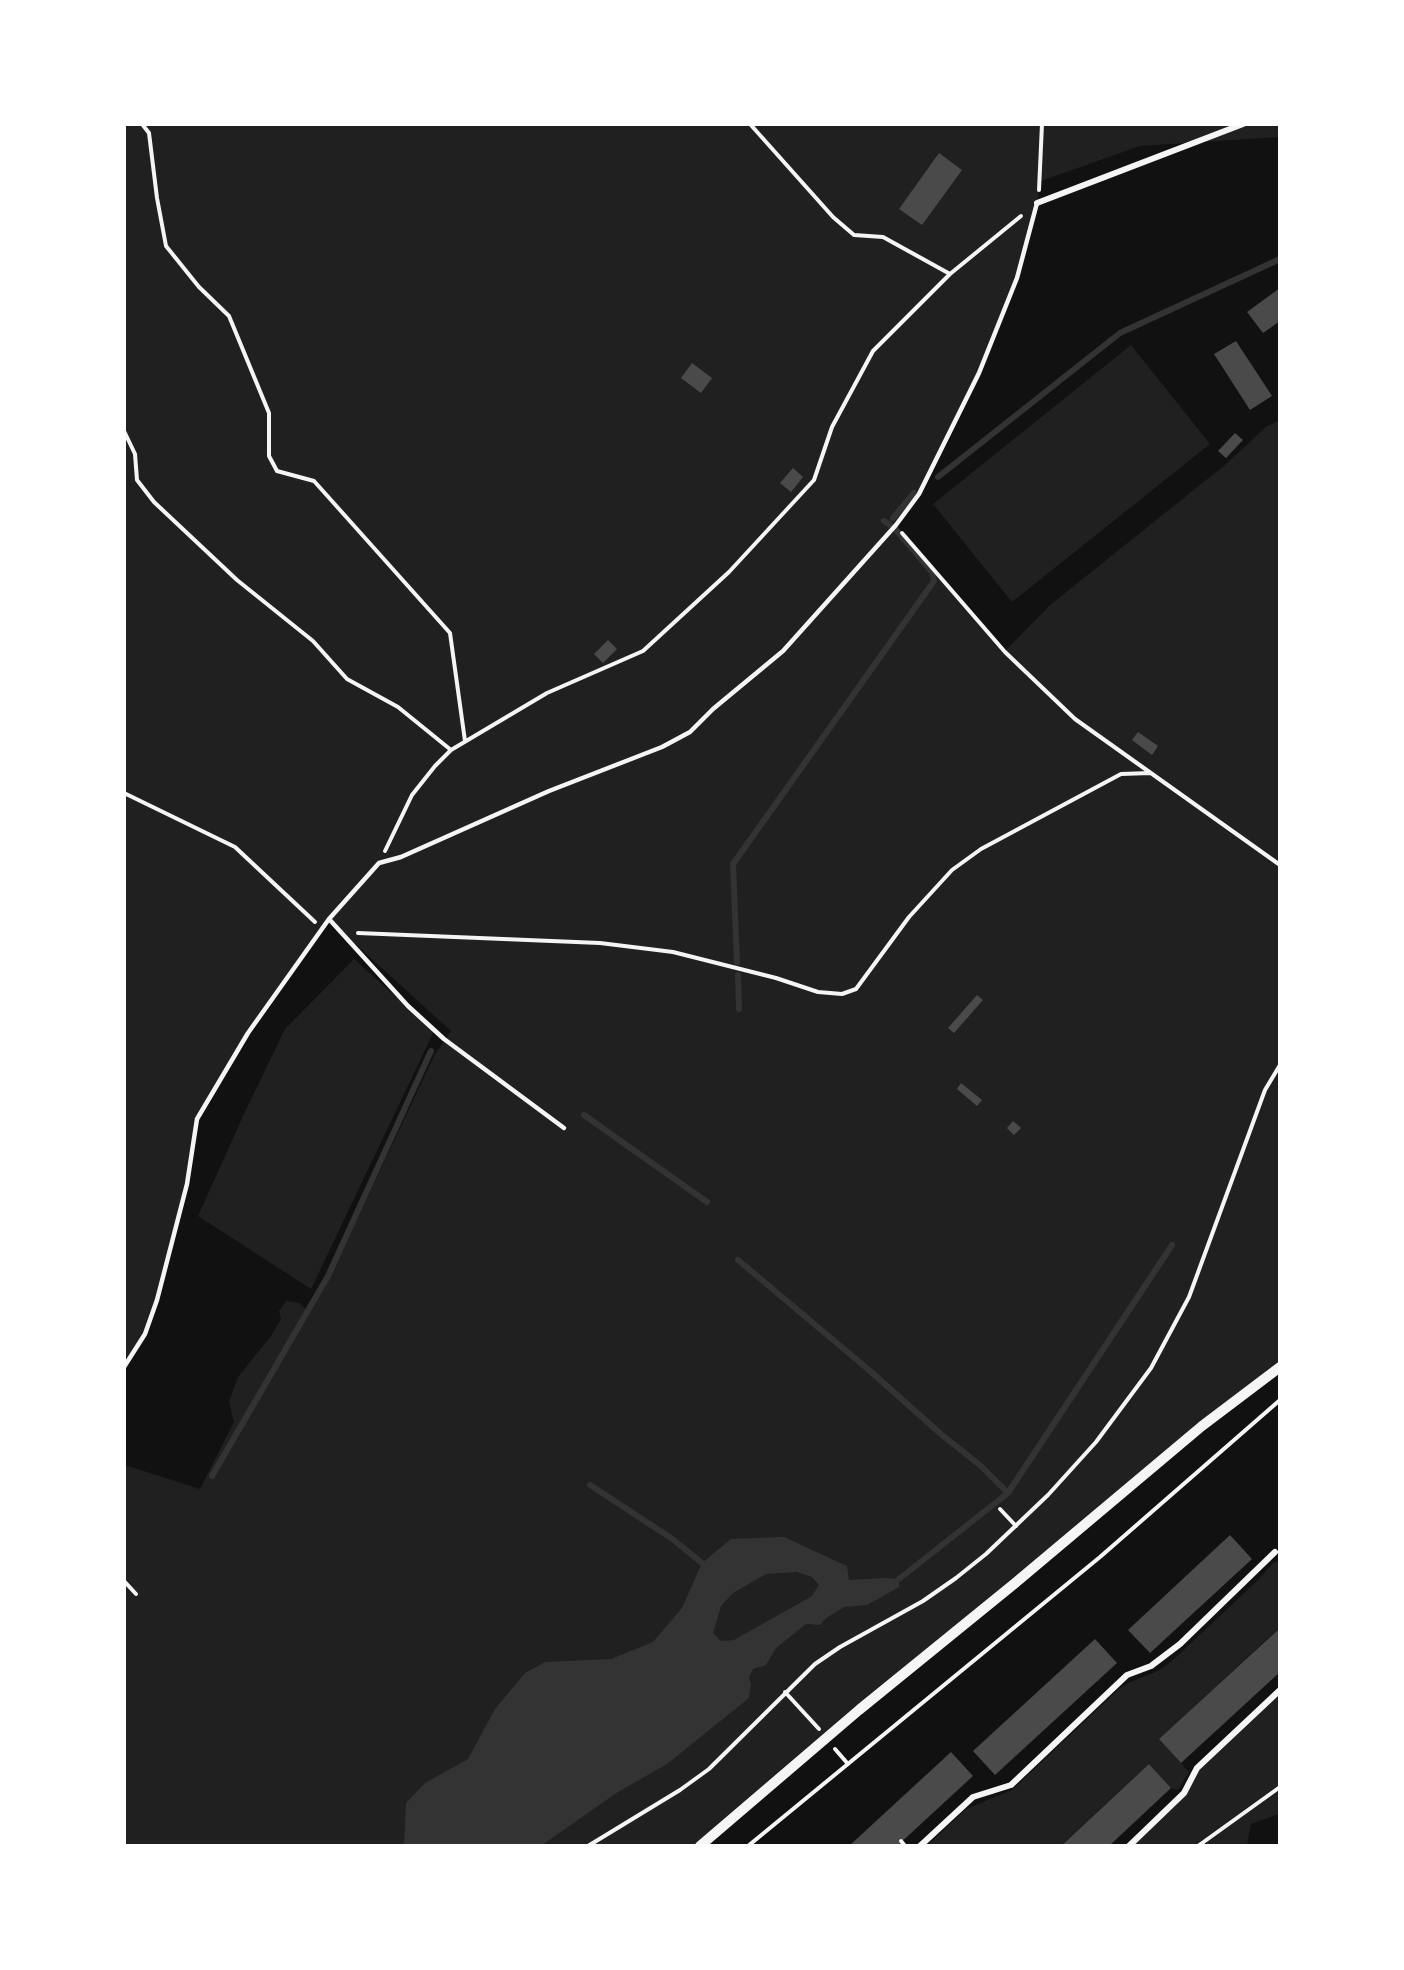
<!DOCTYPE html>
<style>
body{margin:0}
#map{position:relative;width:1404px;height:1970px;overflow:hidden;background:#111;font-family:"Fira Sans Condensed",sans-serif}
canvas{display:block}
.frame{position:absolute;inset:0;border:126px solid #fff;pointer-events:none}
</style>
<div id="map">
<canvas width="1404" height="1970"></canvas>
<div class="frame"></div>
</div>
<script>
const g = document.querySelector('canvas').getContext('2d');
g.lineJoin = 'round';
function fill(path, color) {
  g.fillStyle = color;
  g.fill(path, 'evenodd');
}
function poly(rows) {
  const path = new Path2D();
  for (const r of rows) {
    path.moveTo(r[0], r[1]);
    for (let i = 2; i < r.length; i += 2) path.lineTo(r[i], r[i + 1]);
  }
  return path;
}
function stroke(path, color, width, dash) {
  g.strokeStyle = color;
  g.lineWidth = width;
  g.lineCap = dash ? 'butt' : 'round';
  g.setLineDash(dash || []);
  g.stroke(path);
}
const green = poly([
 [125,125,1279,125,1279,137,1140,146,1041,181,1037,203,1017,278,979,373,919,494,896,525,1005,651,1050,605,1226,464,1267,426,1279,421,1279,1367,700,1846,125,1845,125,1465,200,1489,234,1422,229,1402,238,1377,271,1336,281,1319,279,1311,286,1301,300,1303,309,1313,328,1281,435,1054,451,1031,329,920,248,1033,197,1119,187,1184,157,1300,145,1334,125,1367],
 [1131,345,1210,444,1012,602,933,504],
 [354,959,434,1031,311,1289,198,1216,243,1116,285,1029],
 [1279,1561,1279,1628,1159,1739,1189,1772,1178,1790,1171,1788,1149,1764,1061,1845,927,1846,966,1809,1012,1790,1119,1689,1128,1683,1160,1670,1172,1661,1257,1581,1273,1563],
 [1279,1690,1279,1814,1251,1824,1247,1845,1129,1846,1184,1793,1197,1768]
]);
const water = poly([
 [784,1537,847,1566,849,1580,886,1578,899,1579,899,1587,867,1605,844,1607,826,1618,820,1625,806,1624,776,1648,766,1665,753,1669,749,1678,751,1684,749,1698,667,1764,618,1792,542,1845,404,1845,406,1803,425,1783,468,1759,495,1709,525,1673,545,1662,611,1659,653,1642,682,1608,702,1563,731,1539],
 [797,1572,812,1577,819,1585,812,1596,734,1640,721,1641,713,1633,721,1606,733,1593,766,1574]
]);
const stream = poly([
 [938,477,1120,333,1280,259],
 [893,518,914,493],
 [884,521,890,525],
 [737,962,733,864,934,581,932,572,896,530],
 [738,975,739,1009],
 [584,1115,707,1202],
 [738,1260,869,1370,942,1435,981,1466,1008,1493],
 [212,1476,328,1276,431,1051],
 [590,1485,671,1538,702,1563],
 [899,1579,1008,1493,1172,1245]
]);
const building = poly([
 [939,153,962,170,922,225,899,209],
 [1280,288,1280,321,1263,333,1247,312],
 [1236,341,1272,396,1250,410,1214,354],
 [692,363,712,378,701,393,681,378],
 [1235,433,1243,440,1226,458,1218,451],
 [793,468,803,477,791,492,780,483],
 [608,640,617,649,603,663,594,654],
 [1138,732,1158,746,1152,755,1132,740],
 [977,995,983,1000,954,1033,948,1028],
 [961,1083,982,1100,977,1106,957,1089],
 [1013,1121,1021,1128,1014,1135,1007,1128],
 [1230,1535,1252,1559,1150,1653,1128,1630],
 [1280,1628,1280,1672,1181,1763,1159,1739],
 [1095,1639,1117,1663,995,1775,973,1751],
 [951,1752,973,1776,897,1846,849,1846],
 [1149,1764,1171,1788,1109,1846,1061,1846]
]);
const path = poly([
 [142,124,149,133,157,198,166,246,199,287,229,316,269,413,269,456,277,471,314,481,450,633,465,741],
 [750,124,833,217,854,235,883,237,950,274],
 [1039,190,1042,124],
 [124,431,135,454,137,480,154,502,237,580,313,641,347,679,398,707,451,750],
 [902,533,1005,652,1075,719,1280,865],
 [124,793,235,847,315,922],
 [385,851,412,795,435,766,451,750,547,693,643,651,729,572,814,480,832,427,873,351,950,274,1021,216],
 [358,933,600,943,673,952,776,978,818,992,842,994,856,989,909,917,952,870,981,849,1121,774,1150,773],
 [1000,1509,1016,1526],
 [124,1581,136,1594],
 [785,1692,819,1729],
 [835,1749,848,1764],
 [901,1841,905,1846],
 [588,1846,680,1790,709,1769,815,1664,840,1647,923,1601,956,1578,986,1554,1048,1495,1096,1442,1151,1368,1189,1297,1265,1090,1280,1065],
 [748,1846,1100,1557,1280,1400],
 [1198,1846,1280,1787]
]);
const service = poly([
 [329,919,408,1006,444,1039,564,1128],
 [124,1367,145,1334,157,1300,187,1184,197,1119,248,1033,329,919,379,863,401,857,549,791,662,747,690,732,713,709,783,651,896,525,919,494,979,373,1017,278,1037,203]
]);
const minor = poly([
 [1037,203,1243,124],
 [920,1846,973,1797,1011,1785,1127,1675,1151,1666,1180,1644,1275,1552],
 [1129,1846,1184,1793,1197,1768,1280,1690]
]);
const tertiary = poly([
 [700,1846,859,1710,1014,1584,1202,1426,1280,1367]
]);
fill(green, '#202020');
fill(water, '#333');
stroke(stream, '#333', 6);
fill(building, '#4a4a4a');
stroke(path, '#f5f5f5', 4);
stroke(service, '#f5f5f5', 4.5);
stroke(minor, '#f5f5f5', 6);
stroke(tertiary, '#f5f5f5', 10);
</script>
